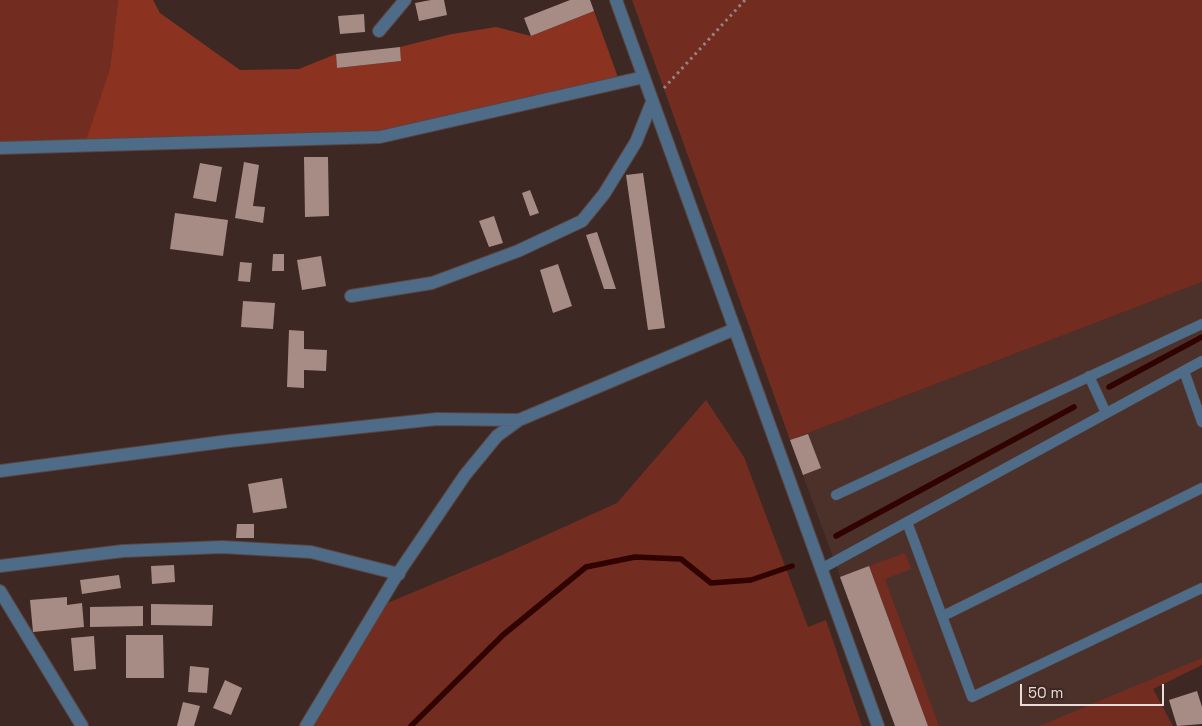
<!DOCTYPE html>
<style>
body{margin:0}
#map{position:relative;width:1202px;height:726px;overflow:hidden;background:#3e2823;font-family:"Space Grotesk",sans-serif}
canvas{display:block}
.scale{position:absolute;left:1020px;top:684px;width:144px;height:22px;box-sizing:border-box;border:2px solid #eadbd8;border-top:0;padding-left:6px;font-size:15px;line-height:18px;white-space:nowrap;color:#eadbd8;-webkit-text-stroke:4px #3e2823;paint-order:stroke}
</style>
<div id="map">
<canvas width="1202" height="726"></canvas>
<div class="scale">50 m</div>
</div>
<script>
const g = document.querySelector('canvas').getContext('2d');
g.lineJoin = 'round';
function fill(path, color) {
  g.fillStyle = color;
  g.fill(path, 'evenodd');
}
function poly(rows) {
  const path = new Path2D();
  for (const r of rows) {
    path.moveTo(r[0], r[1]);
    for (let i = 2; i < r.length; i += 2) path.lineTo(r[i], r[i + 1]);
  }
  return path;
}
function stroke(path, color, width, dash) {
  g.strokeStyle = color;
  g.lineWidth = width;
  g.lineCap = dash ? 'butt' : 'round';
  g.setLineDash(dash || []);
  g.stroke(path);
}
const built = poly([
 [1202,282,1202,665,1054,726,895,726,790,440]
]);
const green = poly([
 [0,0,118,0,110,68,84,146,0,148],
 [632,0,1202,0,1202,282,790,440],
 [706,400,744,457,808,627,826,620,862,726,306,726,378,607,502,555,617,503],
 [905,553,911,569,885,579,939,726,928,726,869,566],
 [1202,658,1202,665,1153,689,1173,726,1039,726]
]);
const forest = poly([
 [118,0,153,0,160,13,240,70,299,69,336,54,337,68,401,61,400,47,452,34,496,27,531,36,594,11,620,83,380,137,84,146,110,68]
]);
const stream = poly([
 [1109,387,1202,337],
 [836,536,1074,407],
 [411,726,503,635,586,567,635,557,681,559,711,583,751,580,792,566]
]);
const building = poly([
 [431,0,444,0,447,15,419,21,415,3],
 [570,0,590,0,594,11,531,36,524,18],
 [364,14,365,32,340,34,338,16],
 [400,47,401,61,337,68,336,54],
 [304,157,328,157,329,216,305,217],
 [244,162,259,165,253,206,265,207,263,223,235,218],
 [200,163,222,167,216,202,193,198],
 [643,173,665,328,648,330,626,175],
 [530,190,539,213,530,216,522,193],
 [175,213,228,220,223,256,170,249],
 [494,216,503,243,489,247,479,221],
 [597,232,616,289,604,289,586,235],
 [273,254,284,254,284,271,272,271],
 [321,256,326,286,302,290,297,260],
 [240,262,252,263,250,282,238,281],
 [558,264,572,306,553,313,540,270],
 [243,301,275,303,273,329,241,327],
 [289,330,304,331,304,349,327,350,326,371,304,370,304,388,287,387],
 [808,434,821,468,803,475,790,440],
 [282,478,287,508,253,513,248,484],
 [237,524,254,524,254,538,236,538],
 [174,565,175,582,152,584,151,566],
 [869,566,928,726,895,726,840,577],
 [119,575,121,588,82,594,80,580],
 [67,597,67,605,82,603,84,627,33,632,30,600],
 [151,604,213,605,212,626,151,625],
 [143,606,143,626,90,627,90,607],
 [126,635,163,635,164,678,126,678],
 [94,636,96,669,74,671,71,638],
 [190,666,209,668,207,693,188,692],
 [225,680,242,688,231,715,213,708],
 [1197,691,1202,707,1202,724,1177,726,1169,700],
 [183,702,200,706,194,726,177,726]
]);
const path = poly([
 [664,88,745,0]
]);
const service = poly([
 [1184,371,1202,422],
 [1089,376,1106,413],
 [836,495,1202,324],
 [907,522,972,697,1202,588],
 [821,569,1202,361],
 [943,616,1202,488]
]);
const minor = poly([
 [616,0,878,726],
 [379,31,405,0],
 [0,148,380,137,644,77],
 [351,296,432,283,518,251,582,221,604,194,636,142,652,102],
 [0,471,229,441,437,419,519,420],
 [0,566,123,551,222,547,311,552,399,574],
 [0,591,82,726],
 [306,726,395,578,465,475,497,436,519,420,735,329]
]);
fill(built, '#4c302a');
fill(green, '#722d20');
fill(forest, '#8c3221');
stroke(stream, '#300200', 5.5);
fill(building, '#a78c86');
stroke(service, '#5a4540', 11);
stroke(minor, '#5a4540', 14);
stroke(path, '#978581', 3, [2.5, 4]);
stroke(service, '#4e6b88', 10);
stroke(minor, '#4e6b88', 12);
</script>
